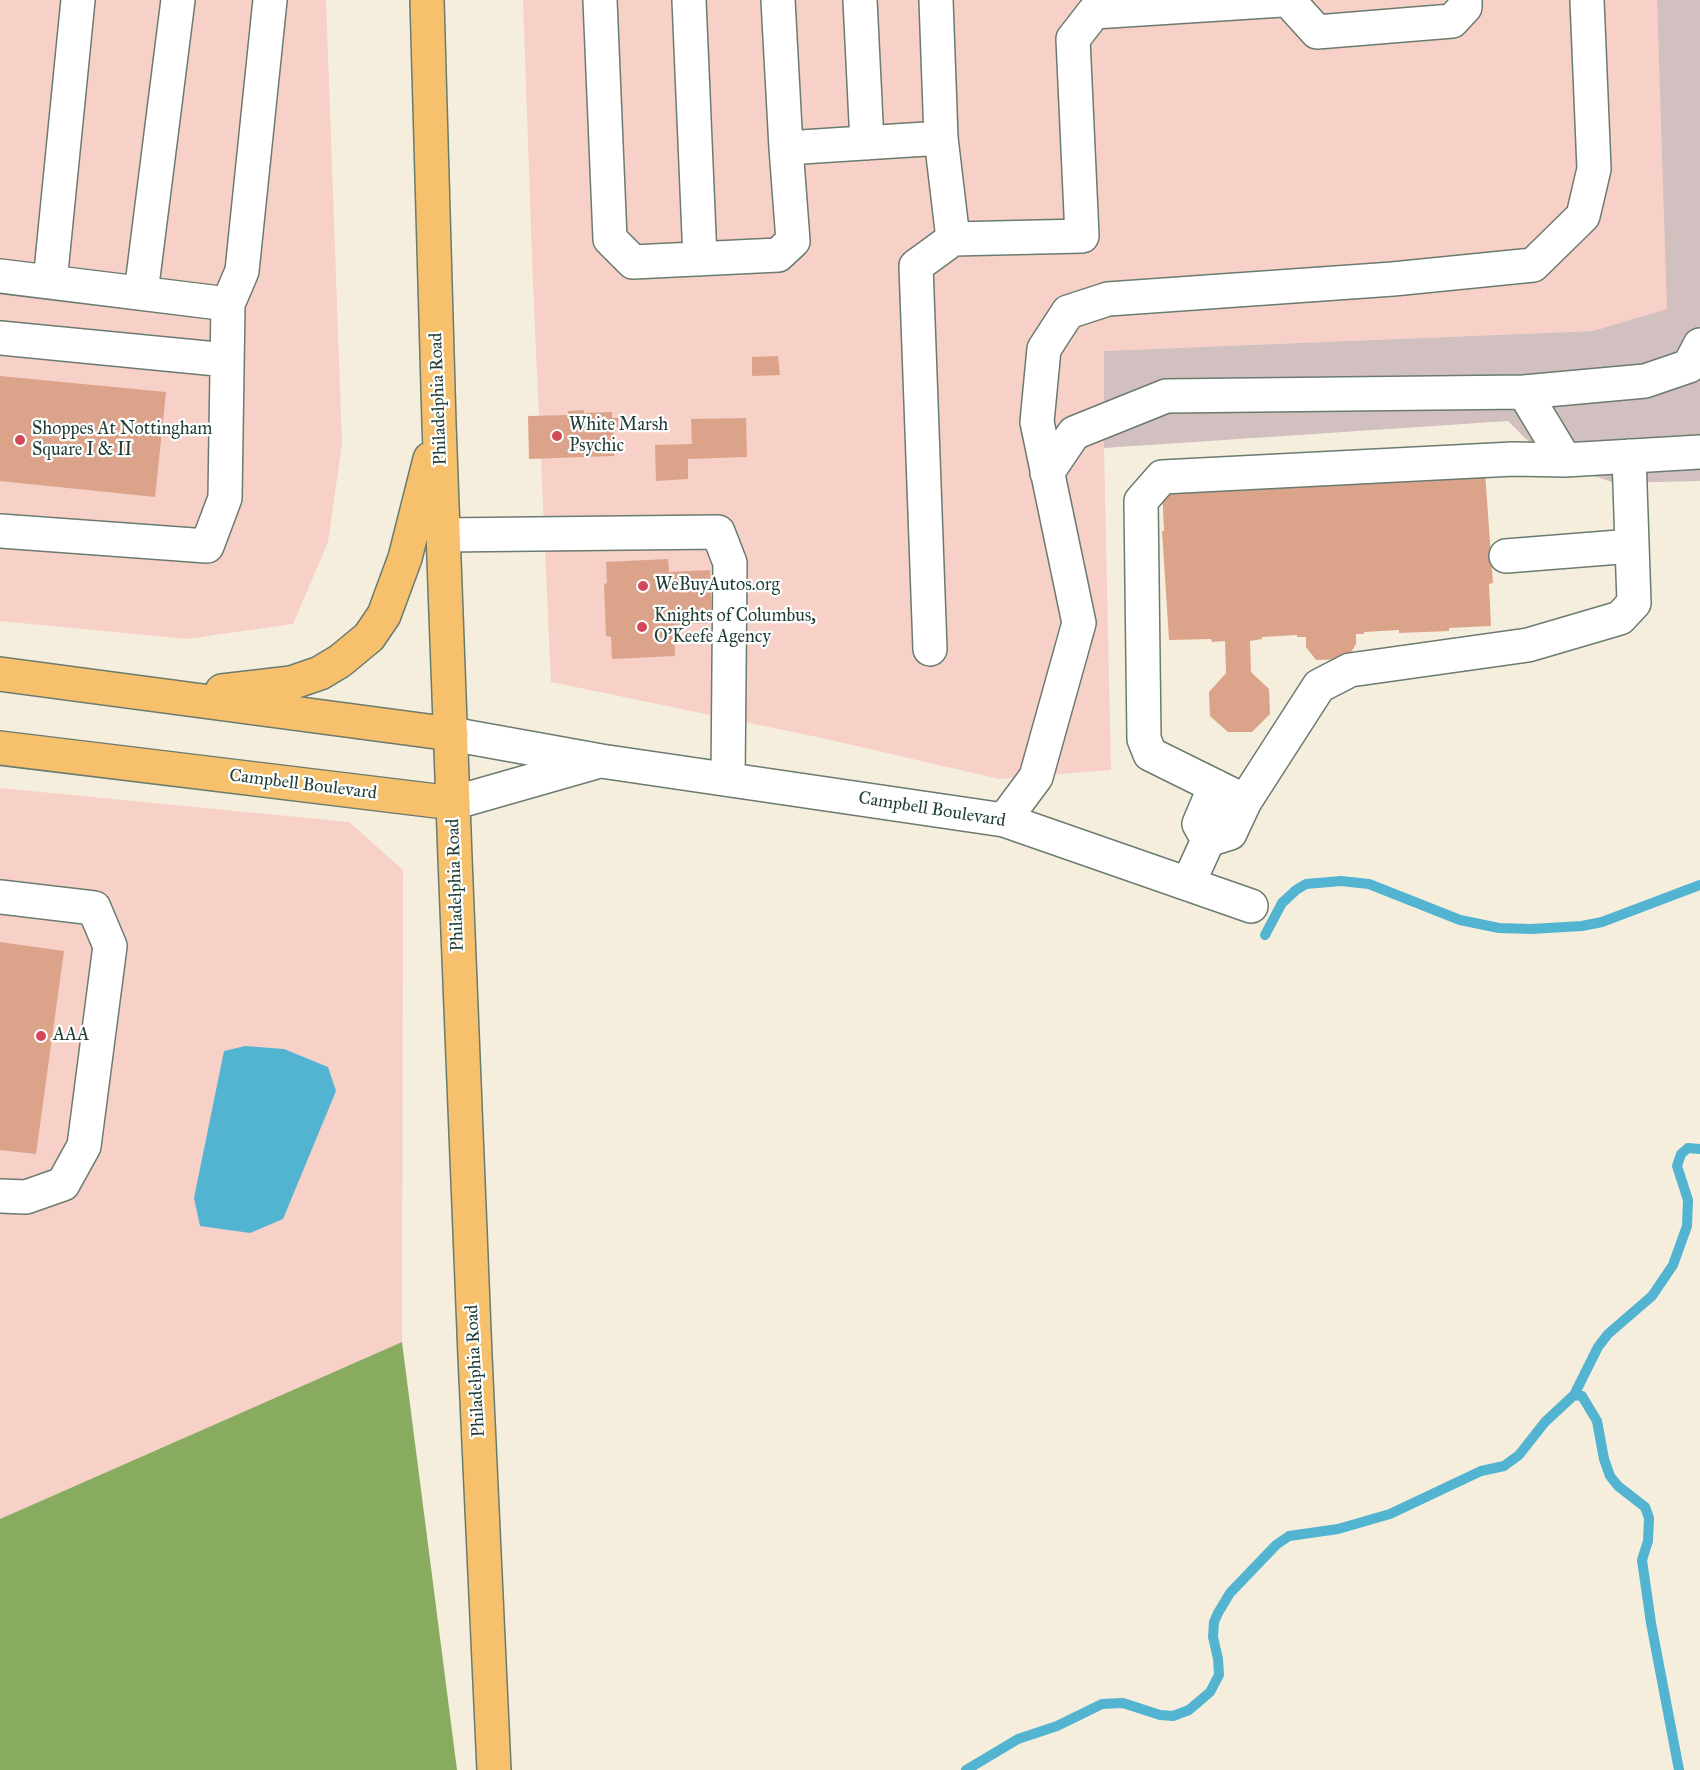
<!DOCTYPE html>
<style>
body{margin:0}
canvas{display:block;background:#f5eedc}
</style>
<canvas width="1700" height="1770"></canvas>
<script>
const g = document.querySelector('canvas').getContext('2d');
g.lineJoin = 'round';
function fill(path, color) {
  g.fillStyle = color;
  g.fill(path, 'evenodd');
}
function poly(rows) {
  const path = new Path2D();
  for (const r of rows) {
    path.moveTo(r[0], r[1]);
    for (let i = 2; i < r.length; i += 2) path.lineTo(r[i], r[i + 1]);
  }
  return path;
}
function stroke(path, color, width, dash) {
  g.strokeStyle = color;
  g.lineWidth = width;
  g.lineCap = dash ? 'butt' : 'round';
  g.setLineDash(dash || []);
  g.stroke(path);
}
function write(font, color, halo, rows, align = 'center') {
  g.font = font + ' "IM FELL Great Primer",serif';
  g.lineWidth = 4.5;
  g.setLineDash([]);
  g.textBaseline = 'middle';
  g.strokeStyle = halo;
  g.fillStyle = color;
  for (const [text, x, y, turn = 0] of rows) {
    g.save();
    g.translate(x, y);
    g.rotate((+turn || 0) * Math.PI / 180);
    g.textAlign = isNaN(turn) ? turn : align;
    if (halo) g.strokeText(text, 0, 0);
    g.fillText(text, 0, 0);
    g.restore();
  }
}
const built = poly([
 [0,0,326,0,342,444,328,542,293,624,187,639,0,621],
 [523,0,1657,0,1668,309,1593,331,1104,351,1104,448,1111,770,999,779,822,738,551,682,533,285],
 [0,788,349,822,403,870,402,1342,0,1519]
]);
const industrial = poly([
 [1657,0,1700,0,1700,481,1615,483,1548,461,1508,421,1104,448,1104,351,1593,331,1667,309]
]);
const forest = poly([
 [402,1342,457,1770,0,1770,0,1519]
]);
const water = poly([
 [245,1046,284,1049,328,1067,336,1091,283,1219,250,1233,200,1226,194,1198,224,1051]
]);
const stream = poly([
 [1265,935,1282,903,1296,890,1306,884,1341,881,1369,884,1460,920,1499,928,1531,929,1582,926,1602,922,1700,885],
 [1574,1395,1582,1396,1597,1421,1604,1459,1610,1476,1618,1486,1645,1507,1649,1518,1648,1541,1642,1560,1651,1623,1679,1770],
 [966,1770,1018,1739,1057,1726,1102,1704,1123,1703,1160,1715,1173,1716,1189,1710,1210,1692,1219,1675,1218,1659,1213,1637,1214,1622,1218,1613,1230,1593,1276,1545,1289,1536,1338,1529,1390,1514,1481,1471,1504,1466,1519,1455,1545,1422,1574,1395,1598,1347,1608,1334,1652,1296,1673,1265,1687,1226,1688,1200,1677,1166,1681,1154,1688,1148,1700,1149]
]);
const building = poly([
 [778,356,780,375,752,376,752,357],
 [0,376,166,392,155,497,0,481],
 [584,410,584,413,612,412,612,418,618,418,618,428,613,428,614,456,529,459,528,416,568,415,568,411],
 [746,418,747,457,688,459,688,479,656,481,655,445,692,444,691,419],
 [1485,473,1493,583,1489,584,1491,626,1449,628,1449,631,1399,633,1399,630,1364,632,1364,634,1356,634,1356,644,1347,659,1316,660,1306,647,1306,637,1297,637,1297,635,1262,637,1262,639,1250,641,1251,672,1269,689,1270,714,1252,732,1228,732,1210,716,1209,692,1226,673,1225,641,1212,642,1211,639,1169,640,1162,531,1164,531,1162,487],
 [668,559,669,572,710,570,712,623,674,625,675,656,612,659,611,637,606,636,604,584,607,583,606,562],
 [0,942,64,951,36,1154,0,1150]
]);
const minor = poly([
 [600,0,610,239,633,262,778,255,793,241,786,148,941,138,953,239,916,266,930,649],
 [689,0,700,259],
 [778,0,786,148],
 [860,0,867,143],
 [936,0,941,138],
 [1288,0,1317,32,1452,21,1465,7,1465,0],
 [953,239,1082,236,1073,39,1094,12,1282,0],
 [0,276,228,304],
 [50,282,78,0],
 [141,293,178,0],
 [0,338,227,360],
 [1524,392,1565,460,1700,452],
 [1047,473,1074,433,1166,396,1524,392,1645,381,1689,366,1700,345],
 [0,531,207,546,225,498,228,304,242,271,270,0],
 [443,535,718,532,730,563,728,779],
 [1506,556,1632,546],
 [451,734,601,761,1004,820,1251,906],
 [1245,801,1150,754,1144,739,1141,501,1162,477,1513,459,1565,460],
 [453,803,593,763],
 [1004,820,1036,777,1079,623,1037,422,1044,349,1068,312,1108,299,1393,279,1533,265,1583,216,1594,169,1587,0],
 [1208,840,1199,824,1215,786],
 [1188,884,1208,840,1230,833,1245,801,1319,686,1350,670,1528,645,1620,618,1634,603,1629,456],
 [0,897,94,908,110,946,84,1146,63,1184,26,1197,0,1196]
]);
const major = poly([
 [427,0,439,423,455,858,475,1356,494,1770],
 [0,674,451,734],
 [222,691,291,683,320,673,340,661,369,637,384,615,405,558,430,459],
 [0,748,453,803]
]);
const markers = [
 [557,436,6,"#d1495b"],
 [20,440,6,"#d1495b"],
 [643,586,6,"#d1495b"],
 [642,627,6,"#d1495b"],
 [41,1036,6,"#d1495b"]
];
const streetNames = [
 ["Philadelphia Road",439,399,-92],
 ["Campbell Boulevard",303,785,7],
 ["Campbell Boulevard",932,810,9],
 ["Philadelphia Road",456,885,-92],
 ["Philadelphia Road",476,1371,-93]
];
const poiNames = [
 ["White Marsh",569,426],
 ["Psychic",569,447],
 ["Shoppes At Nottingham",32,430],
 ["Square I & II",32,451],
 ["WeBuyAutos.org",655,586],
 ["Knights of Columbus,",654,617],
 ["O'Keefe Agency",654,638],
 ["AAA",53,1036]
];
fill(built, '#f7d1c7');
fill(industrial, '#d2bfc0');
fill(forest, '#88ab60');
fill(water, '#53b4d2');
stroke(stream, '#53b4d2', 10);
fill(building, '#dca38b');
stroke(minor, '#6a7b6f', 36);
stroke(major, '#6a7b6f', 36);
stroke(minor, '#fff', 33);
stroke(major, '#f7c06c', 33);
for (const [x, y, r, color] of markers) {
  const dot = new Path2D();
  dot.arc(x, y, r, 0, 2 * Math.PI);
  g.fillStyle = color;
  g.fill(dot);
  stroke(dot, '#fff', 2);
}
write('18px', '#1f3d34', '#fff', streetNames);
write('18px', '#1f3d34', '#fff', poiNames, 'left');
</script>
